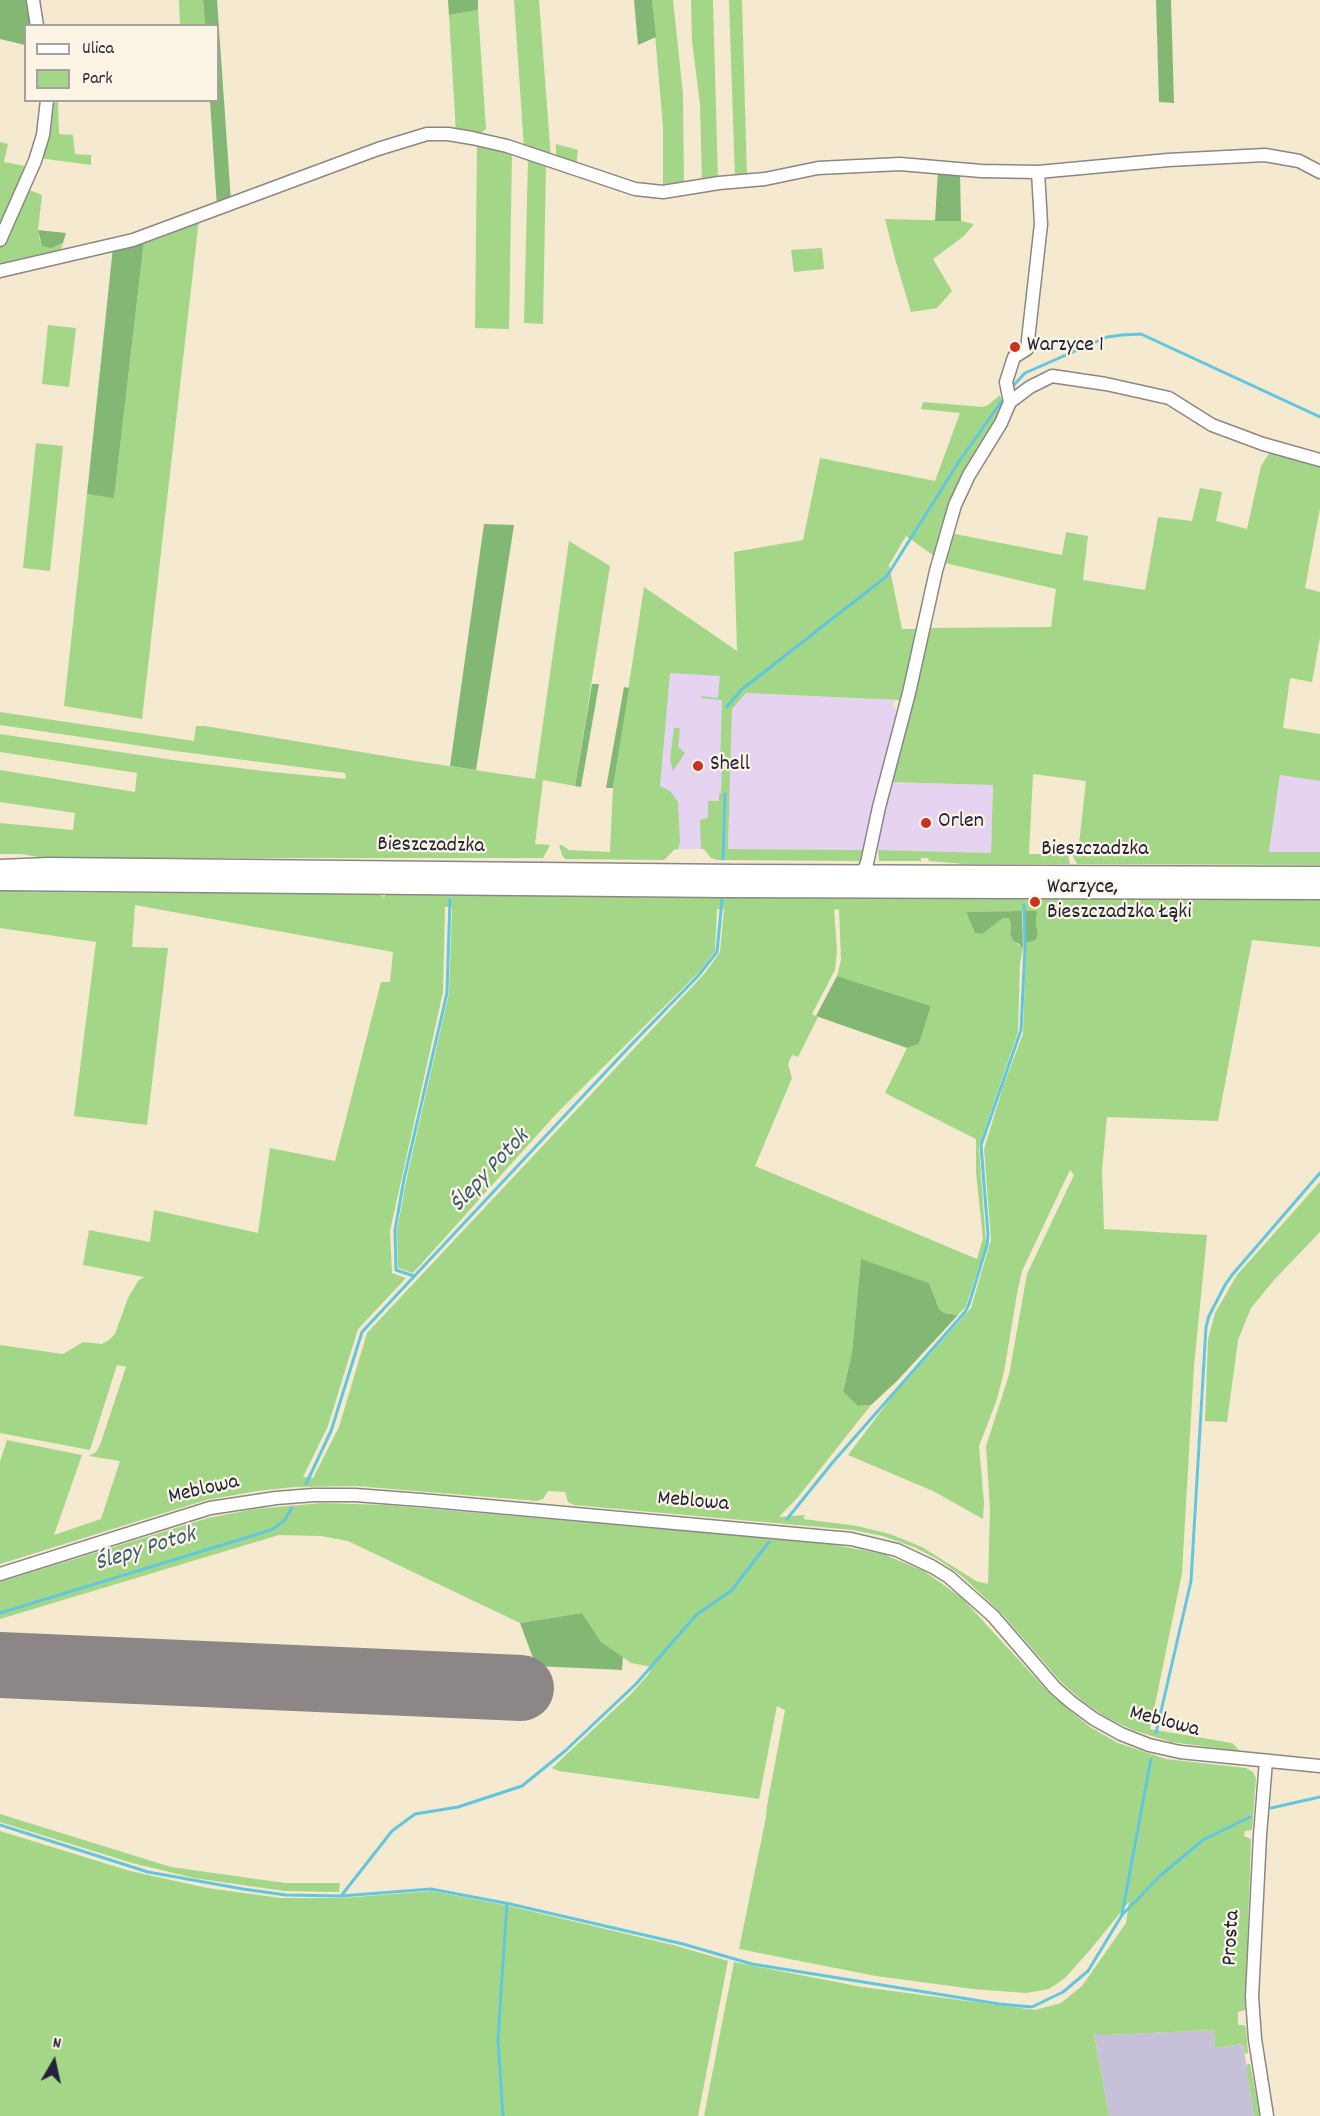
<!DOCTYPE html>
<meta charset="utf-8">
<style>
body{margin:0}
#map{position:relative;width:1320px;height:2116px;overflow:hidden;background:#f5e9d0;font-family:Dekko,sans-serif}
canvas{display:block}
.legend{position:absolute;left:24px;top:24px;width:195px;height:78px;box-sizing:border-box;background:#fcf5e5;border:2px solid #a5a1a1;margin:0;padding:8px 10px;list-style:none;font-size:18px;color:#22223b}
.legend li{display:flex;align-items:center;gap:12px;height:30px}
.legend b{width:30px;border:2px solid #a5a1a1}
.north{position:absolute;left:24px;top:2032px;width:60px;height:60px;-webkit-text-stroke:4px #fcf5e5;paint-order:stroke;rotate:9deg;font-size:16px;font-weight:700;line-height:24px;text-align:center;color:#22223b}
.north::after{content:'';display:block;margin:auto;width:21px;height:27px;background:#22223b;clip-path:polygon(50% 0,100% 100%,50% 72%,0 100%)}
</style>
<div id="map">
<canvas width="1320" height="2116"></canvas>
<ul class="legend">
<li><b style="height:8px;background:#fff"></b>Ulica</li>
<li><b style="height:16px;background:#a3d787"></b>Park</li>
</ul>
<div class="north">N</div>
</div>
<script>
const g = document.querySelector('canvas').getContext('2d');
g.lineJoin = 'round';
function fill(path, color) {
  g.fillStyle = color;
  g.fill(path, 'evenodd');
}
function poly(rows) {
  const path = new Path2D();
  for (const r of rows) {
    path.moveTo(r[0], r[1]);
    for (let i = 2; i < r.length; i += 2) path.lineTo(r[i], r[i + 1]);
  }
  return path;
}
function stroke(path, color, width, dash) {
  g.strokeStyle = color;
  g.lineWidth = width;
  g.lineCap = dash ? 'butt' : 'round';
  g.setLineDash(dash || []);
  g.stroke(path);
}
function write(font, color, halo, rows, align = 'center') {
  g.font = font + ' Dekko,sans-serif';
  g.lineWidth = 4.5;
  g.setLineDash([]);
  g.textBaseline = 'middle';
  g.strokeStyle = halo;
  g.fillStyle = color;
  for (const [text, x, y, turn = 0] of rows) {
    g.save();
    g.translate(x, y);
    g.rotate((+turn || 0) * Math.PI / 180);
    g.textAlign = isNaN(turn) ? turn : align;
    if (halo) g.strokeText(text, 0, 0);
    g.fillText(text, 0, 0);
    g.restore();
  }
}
const built = poly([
 [668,673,725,673,720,849,675,849,657,791],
 [746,693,894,700,893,708,897,710,890,739,893,739,864,850,728,849,732,709],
 [1280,775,1320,781,1320,852,1269,852],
 [889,782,993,785,991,853,873,850]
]);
const industrial = poly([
 [1214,2030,1215,2048,1243,2044,1254,2116,1109,2116,1094,2032,1106,2035]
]);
const green = poly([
 [179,0,203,0,205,25,180,25],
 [514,0,539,0,551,159,524,149],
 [652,0,673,0,683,94,684,188,663,190,663,127],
 [691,0,713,0,718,181,702,183,700,104,692,41],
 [729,0,742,0,747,178,735,180],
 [478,10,486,129,481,133,480,137,456,133,449,15],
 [49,101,58,101,59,134,73,135,75,154,91,155,91,165,39,158],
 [0,142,8,144,4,162,30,167,0,236],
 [477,143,512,153,509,329,475,328],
 [556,144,578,150,576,167,556,161],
 [528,159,546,165,543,324,524,323],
 [27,189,42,195,38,230,40,241,56,246,63,243,59,255,0,269,0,245],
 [199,219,142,719,64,706,87,494,114,497,144,241],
 [885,219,961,221,974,224,964,236,933,259,952,291,937,308,911,312,896,262],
 [822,248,824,269,794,272,791,250],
 [48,325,76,328,69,387,42,384],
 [1000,395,1002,404,1001,412,953,499,934,556,906,536,889,565,902,629,918,629,903,698,899,700,746,693,732,709,728,849,864,850,861,861,718,860,711,858,704,849,701,849,700,820,708,818,708,801,719,801,719,794,721,793,722,764,720,764,722,700,701,698,701,696,718,698,720,676,670,673,660,786,670,791,678,802,680,841,678,850,675,849,664,860,566,859,563,857,559,845,562,845,569,850,610,852,613,788,644,587,737,651,734,552,803,540,820,458,935,481,960,413,921,409,923,402,983,407,988,405],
 [36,443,63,446,50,571,23,568],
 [1270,452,1320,462,1320,508,1305,588,1320,592,1320,637,1312,682,1290,678,1283,728,1320,734,1320,781,1280,775,1269,852,1320,852,1320,865,1077,864,1072,854,1078,853,1086,781,1033,774,1029,854,1068,854,1070,864,965,864,929,861,928,858,921,858,921,861,879,861,878,850,991,853,993,785,889,782,927,628,1051,627,1056,589,941,562,950,533,1062,555,1066,532,1088,536,1083,580,1145,590,1158,517,1192,521,1200,488,1222,492,1216,521,1247,529,1261,466],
 [569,541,610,566,575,786,543,780,535,844,550,845,543,858,43,858,22,854,0,854,0,823,73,830,75,813,0,802,0,770,135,792,137,773,0,752,0,734,173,760,272,772,346,779,345,773,175,751,0,725,0,712,194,741,196,726,205,726,415,761,535,779],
 [674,728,680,728,678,747,685,753,673,771,670,760],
 [0,886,23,889,24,892,377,894,384,897,387,894,834,896,839,899,840,897,995,898,1031,900,1032,902,1037,902,1037,899,1054,898,1121,898,1126,902,1128,898,1320,899,1320,947,1252,940,1218,1121,1107,1117,1102,1170,1104,1229,1207,1235,1194,1366,1182,1573,1150,1729,1232,1743,1240,1751,1171,1742,1133,1730,1107,1718,1084,1702,1061,1682,1003,1615,963,1577,939,1560,916,1548,883,1536,853,1530,574,1505,568,1502,565,1492,548,1491,543,1499,537,1501,356,1486,295,1487,257,1491,206,1500,0,1564,0,1462,7,1440,82,1455,54,1535,101,1519,120,1461,89,1456,96,1452,100,1445,126,1367,117,1365,90,1450,0,1433,0,1345,63,1354,83,1342,102,1344,109,1340,115,1334,128,1298,138,1281,144,1277,83,1265,89,1230,150,1242,154,1210,258,1233,270,1148,335,1161,381,982,390,982,393,952,135,905,132,947,168,948,147,1125,74,1116,96,942,0,928],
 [445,907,452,907,449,993,406,1181,397,1231,398,1268,413,1273,557,1113,700,971,715,951,717,909,724,909,720,952,705,973,367,1333,339,1427,313,1478,303,1477,328,1426,358,1329,406,1278,392,1273,390,1231,443,992],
 [839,909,841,960,837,976,931,1006,919,1044,907,1048,885,1093,976,1139,976,1173,983,1238,977,1259,755,1166,792,1078,788,1064,792,1055,798,1057,818,1017,812,1014,835,970,837,950,834,910],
 [1037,911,1036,925,1038,935,1036,940,1026,943,1023,1034,1004,1084,984,1149,991,1240,971,1308,891,1398,848,1455,933,1491,983,1519,984,1503,979,1446,996,1402,1004,1372,1017,1294,1022,1271,1070,1170,1074,1175,1027,1274,1009,1375,986,1446,990,1509,988,1584,976,1581,922,1547,890,1534,857,1526,803,1519,805,1515,779,1517,798,1497,871,1405,858,1406,843,1392,852,1352,861,1260,929,1283,939,1309,944,1313,958,1315,966,1306,986,1245,979,1146,1018,1032,1020,964,1023,948,1014,942,1010,934,1011,925,1009,918,1003,918,981,934,975,933,966,912],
 [1320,1182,1320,1232,1274,1280,1251,1308,1238,1340,1227,1422,1205,1421,1208,1339,1215,1313,1237,1275],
 [322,1503,386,1505,825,1543,883,1554,924,1571,962,1598,1051,1695,1090,1727,1118,1743,1166,1759,1246,1768,1253,1772,1256,1778,1252,1830,1245,1831,1244,1836,1251,1839,1245,2010,1238,2012,1238,2025,1244,2025,1246,2028,1248,2053,1245,2054,1243,2044,1215,2048,1214,2030,1106,2035,1094,2033,1109,2116,704,2116,734,1962,862,1987,1035,2010,1061,2003,1082,1986,1126,1923,1129,1902,1090,1950,1065,1978,1049,1989,1026,1993,973,1989,876,1976,739,1949,766,1817,767,1806,785,1710,777,1706,759,1799,559,1771,552,1768,631,1694,648,1675,652,1667,631,1663,601,1642,582,1613,520,1623,348,1541,321,1536,279,1535,0,1619,0,1582,208,1518,255,1509],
 [0,1814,171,1867,285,1883,340,1883,339,1892,284,1891,194,1878,132,1863,0,1822],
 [0,1831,130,1871,207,1888,281,1898,342,1898,432,1891,505,1905,677,1946,728,1961,698,2116,0,2116],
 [1248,2064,1250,2064,1260,2116,1254,2116,1246,2065]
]);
const forest = poly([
 [0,0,31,0,35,25,26,26,25,45,0,39],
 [203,0,217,0,231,201,217,207,210,101,218,100,218,26,205,25],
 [448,0,478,0,478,10,449,15],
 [634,0,652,0,656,37,638,45],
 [1156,0,1171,0,1174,103,1159,102],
 [938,171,960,172,961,221,935,221],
 [38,230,66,233,63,243,51,248,42,246],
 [144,241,114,498,87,494,113,247],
 [484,524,514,525,476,770,450,766],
 [592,684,599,684,581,787,575,786],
 [624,687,629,688,613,788,606,788],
 [1022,911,1023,948,1022,948,1019,944,1014,942,1010,934,1011,925,1009,918,1003,918,982,934,975,933,966,912],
 [1025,911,1037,911,1036,925,1038,934,1036,940,1026,943],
 [837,976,931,1006,919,1044,907,1048,816,1016],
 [861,1259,929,1283,939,1309,944,1313,958,1315,897,1381,871,1405,858,1406,843,1392,852,1352],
 [582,1613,601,1642,623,1657,622,1670,536,1666,520,1623]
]);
const stream = poly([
 [1012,387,1025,373,1107,337,1122,335,1141,334,1320,417],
 [727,707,741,690,887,576,958,463,1006,395],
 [723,859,725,794],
 [414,1276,396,1270,395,1230,404,1179,447,993,450,899],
 [306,1484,331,1431,362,1332,630,1046,698,976,717,952,722,900],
 [787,1519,833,1462,965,1312,969,1304,987,1245,988,1235,981,1145,1021,1030,1025,948,1024,905],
 [0,1613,271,1530,284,1521,292,1508],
 [1156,1733,1191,1581,1206,1327,1209,1316,1225,1285,1232,1275,1320,1173],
 [1271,1808,1320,1797],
 [0,1825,148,1872,243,1889,286,1895,341,1896,431,1889,510,1904,683,1944,752,1964,999,2004,1032,2007,1063,1992,1088,1971,1122,1915,1161,1875,1203,1840,1250,1817],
 [341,1896,392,1831,415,1814,458,1807,522,1786,565,1751,636,1684,696,1615,731,1591,769,1542],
 [1122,1914,1151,1759],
 [503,2116,498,2039,507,1903]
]);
const runway = poly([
 [0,1665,521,1688]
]);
const street = poly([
 [33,0,37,26],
 [0,240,35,161,43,135,47,100],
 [0,271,133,240,378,149,427,134,448,134,472,138,507,146,635,189,663,192,719,183,765,179,818,168,900,164,981,171,1038,172,1168,160,1265,155,1299,161,1320,172],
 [1010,402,1030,387,1052,376,1106,384,1169,398,1212,425,1263,444,1320,460],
 [860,878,867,863,879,807,909,693,936,571,955,505,969,475,1001,423,1010,402,1006,382,1014,357,1027,349,1041,224,1038,172],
 [0,1574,210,1508,276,1498,314,1495,355,1495,421,1500,851,1539,897,1550,933,1567,949,1577,993,1616,1055,1688,1071,1702,1094,1719,1121,1734,1149,1745,1180,1752,1320,1766],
 [1266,1761,1260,1835,1252,1997,1255,2039,1267,2116]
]);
const primary = poly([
 [0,869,49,867,736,874,1320,876],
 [0,881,724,888,1320,890]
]);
const markers = [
 [1015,347,6,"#c8321e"],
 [698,766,6,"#c8321e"],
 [926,823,6,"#c8321e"],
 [1035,902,6,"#c8321e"]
];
const poiNames = [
 ["Warzyce 1",1027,347],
 ["Shell",710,766],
 ["Orlen",938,823],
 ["Warzyce,",1047,889],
 ["Bieszczadzka Łąki",1047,914]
];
const streetNames = [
 ["Bieszczadzka",431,847,1],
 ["Bieszczadzka",1095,851],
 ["Meblowa",204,1491,-13],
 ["Meblowa",693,1503,5],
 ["Meblowa",1164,1723,15],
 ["Prosta",1233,1938,-87]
];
const waterNames = [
 ["Ślepy Potok",491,1172,-47],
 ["Ślepy Potok",146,1551,-17]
];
fill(built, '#e5d3f1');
fill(industrial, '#c7c0d9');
fill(green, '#a3d787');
fill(forest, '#82b874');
stroke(stream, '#61c6df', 3);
stroke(runway, '#8c8686', 66);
stroke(street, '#8c8686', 15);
stroke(primary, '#8c8686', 21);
stroke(street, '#fff', 12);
stroke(primary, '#fff', 18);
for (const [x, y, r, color] of markers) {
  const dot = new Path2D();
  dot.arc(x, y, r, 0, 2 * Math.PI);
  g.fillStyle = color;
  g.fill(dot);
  stroke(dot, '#fcf5e5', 2);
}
write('22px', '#22223b', '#fcf5e5', poiNames, 'left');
write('22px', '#22223b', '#fcf5e5', streetNames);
write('italic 24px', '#385b74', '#fcf5e5', waterNames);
</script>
